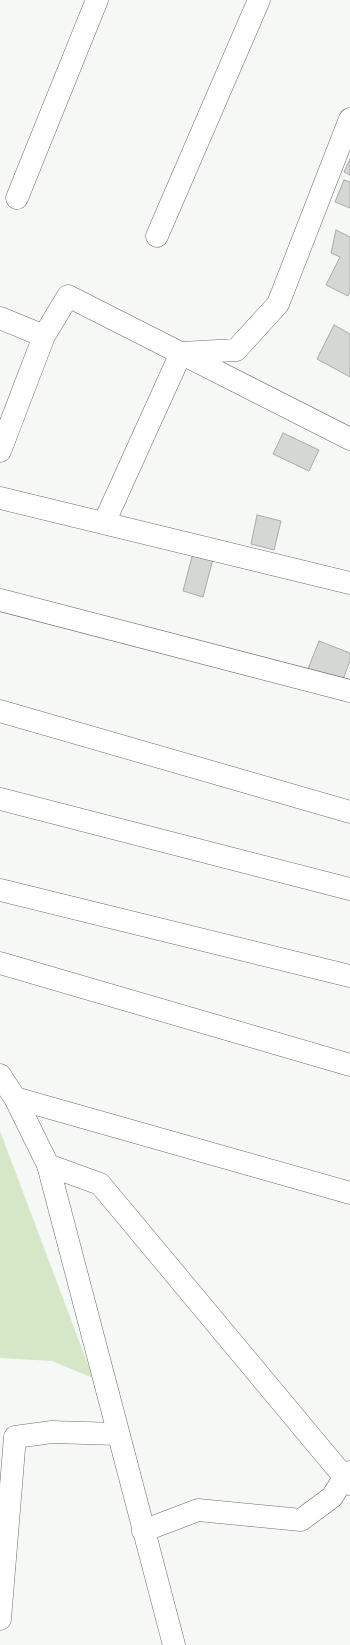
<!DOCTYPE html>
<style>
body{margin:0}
canvas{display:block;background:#f6f8f5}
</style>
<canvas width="350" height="1645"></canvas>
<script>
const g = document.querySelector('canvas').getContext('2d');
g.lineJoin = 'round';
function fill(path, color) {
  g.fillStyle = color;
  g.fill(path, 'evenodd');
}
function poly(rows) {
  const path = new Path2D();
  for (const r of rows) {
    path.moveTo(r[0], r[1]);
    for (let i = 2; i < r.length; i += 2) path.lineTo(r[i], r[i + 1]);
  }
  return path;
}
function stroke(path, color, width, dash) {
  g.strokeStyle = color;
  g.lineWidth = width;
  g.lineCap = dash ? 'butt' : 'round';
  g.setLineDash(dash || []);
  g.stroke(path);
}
const green = poly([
 [0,1131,93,1378,52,1361,0,1358]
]);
const building = poly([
 [350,159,350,175,344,172,350,159],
 [344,180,350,182,350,208,335,202,344,180],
 [336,230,350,237,350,291,348,296,326,285,340,257,331,253,336,230],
 [334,325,350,334,350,377,317,359,334,325],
 [283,433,319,450,309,471,273,454,283,433],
 [257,515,281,521,274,550,251,544,257,515],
 [193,553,213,559,203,597,183,591,193,553],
 [319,641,350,653,350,661,342,682,308,669,319,641]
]);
const minor = poly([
 [17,198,97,0],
 [157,236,259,0],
 [0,318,44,336,68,296,350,439],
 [0,451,44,336],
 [0,498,350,583],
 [104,523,181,353,236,350,278,304,350,119],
 [0,600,350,691],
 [0,711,350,812],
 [0,799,350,889],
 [0,890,350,976],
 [0,963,350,1065],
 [15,1098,350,1193],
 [48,1165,100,1184,350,1484],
 [143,1531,198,1510,301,1520,332,1497,344,1478,350,1472],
 [0,1619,15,1437,52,1432,117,1434]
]);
const tertiary = poly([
 [0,1075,15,1098,48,1165,174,1645]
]);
fill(green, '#d5e7c6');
fill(building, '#d5d7d3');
stroke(building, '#a9aba8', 1);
stroke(minor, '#6c6d6a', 23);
stroke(tertiary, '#6c6d6a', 23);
stroke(minor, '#fff', 22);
stroke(tertiary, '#fff', 22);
</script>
